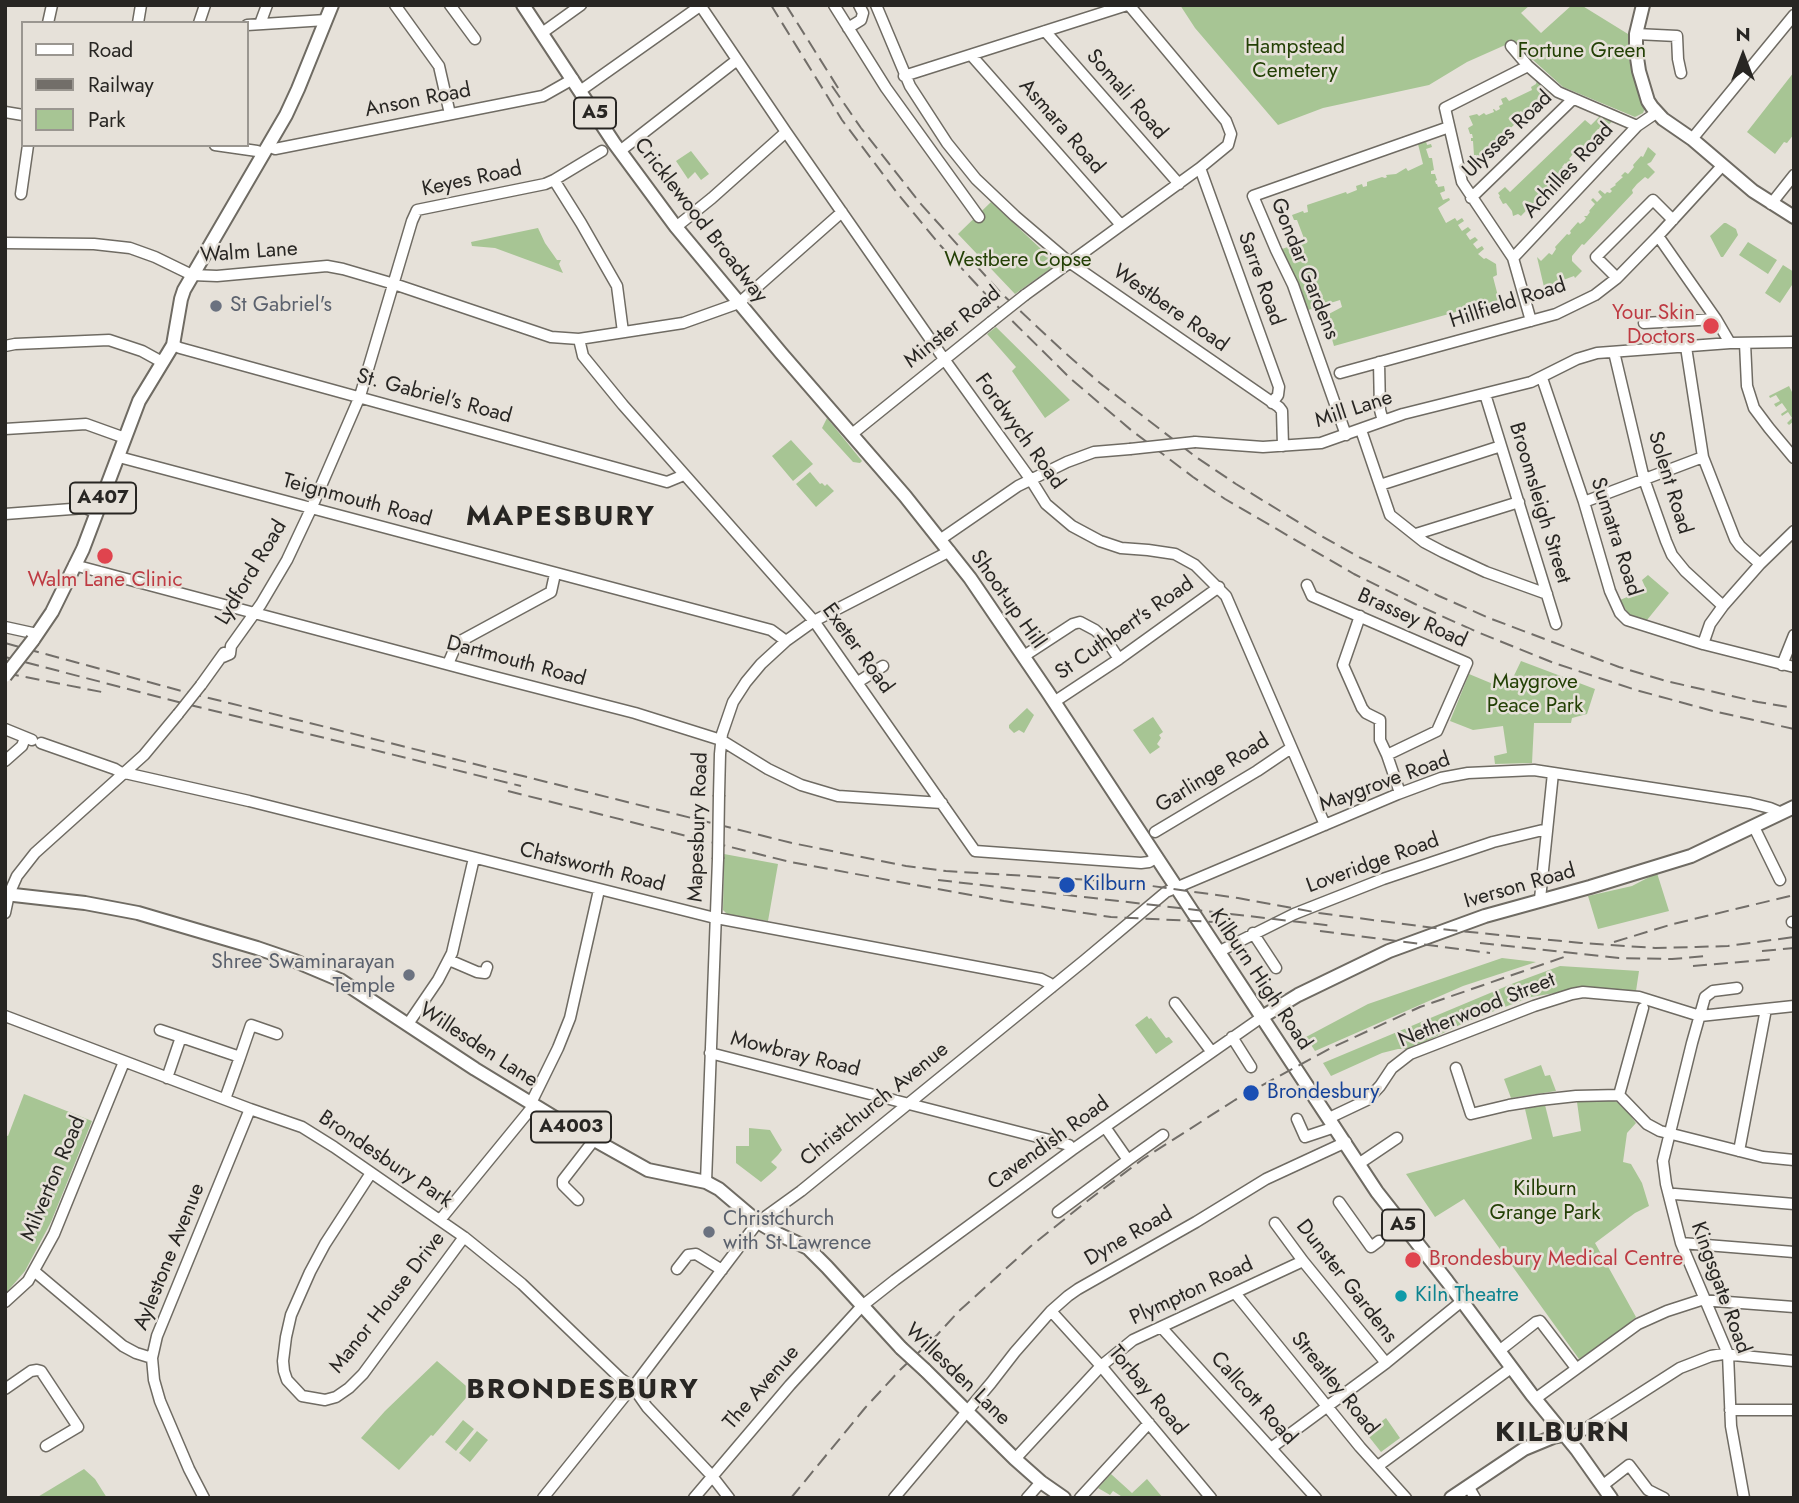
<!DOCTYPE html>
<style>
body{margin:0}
#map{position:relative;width:1799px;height:1503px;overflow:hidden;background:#e6e1d9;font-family:Jost,sans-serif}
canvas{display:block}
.frame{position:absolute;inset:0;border:7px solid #282623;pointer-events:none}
.legend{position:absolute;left:21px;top:21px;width:228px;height:126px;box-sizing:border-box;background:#e6e1d9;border:2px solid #9a9690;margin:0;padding:9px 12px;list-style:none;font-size:21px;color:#282623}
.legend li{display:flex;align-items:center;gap:14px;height:35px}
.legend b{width:35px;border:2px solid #9a9690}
.north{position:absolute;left:1708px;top:21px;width:70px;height:70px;-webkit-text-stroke:5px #e6e1d9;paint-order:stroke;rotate:0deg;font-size:19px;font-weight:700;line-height:28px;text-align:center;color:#282623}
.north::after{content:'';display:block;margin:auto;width:24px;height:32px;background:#282623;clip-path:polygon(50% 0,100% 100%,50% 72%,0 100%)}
</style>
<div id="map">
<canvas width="1799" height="1503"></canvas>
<div class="frame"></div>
<ul class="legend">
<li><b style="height:9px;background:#fff"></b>Road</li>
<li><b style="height:9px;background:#726e69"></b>Railway</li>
<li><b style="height:19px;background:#a7c594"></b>Park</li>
</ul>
<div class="north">N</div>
</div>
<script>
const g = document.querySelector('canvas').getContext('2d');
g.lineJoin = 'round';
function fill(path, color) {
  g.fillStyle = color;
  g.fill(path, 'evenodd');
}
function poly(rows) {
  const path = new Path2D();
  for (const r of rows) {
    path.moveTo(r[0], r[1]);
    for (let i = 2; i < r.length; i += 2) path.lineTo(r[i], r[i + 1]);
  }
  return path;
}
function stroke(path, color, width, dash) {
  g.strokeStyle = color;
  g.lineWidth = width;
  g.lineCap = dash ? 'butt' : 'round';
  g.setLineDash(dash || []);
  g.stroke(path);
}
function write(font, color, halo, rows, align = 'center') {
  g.font = font + ' Jost,sans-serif';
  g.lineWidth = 5;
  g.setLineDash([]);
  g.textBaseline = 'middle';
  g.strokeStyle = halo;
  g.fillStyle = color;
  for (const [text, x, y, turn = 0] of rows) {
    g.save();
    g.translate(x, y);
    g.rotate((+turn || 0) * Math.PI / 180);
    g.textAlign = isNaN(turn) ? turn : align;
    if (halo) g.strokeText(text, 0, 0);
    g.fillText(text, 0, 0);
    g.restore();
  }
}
const green = poly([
 [1180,5,1530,5,1521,13,1541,33,1572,5,1581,5,1628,34,1628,52,1630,63,1645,108,1643,113,1635,117,1563,87,1533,60,1526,61,1512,42,1467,62,1429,85,1323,108,1278,125,1195,28],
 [1794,72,1794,134,1787,143,1784,142,1775,154,1747,132],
 [1537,80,1548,91,1524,114,1521,111,1517,114,1514,119,1517,122,1490,148,1492,150,1488,156,1489,157,1487,160,1488,161,1476,164,1475,159,1477,159,1476,155,1474,155,1473,141,1471,141,1471,138,1473,138,1472,134,1470,134,1468,128,1473,125,1469,116,1477,114,1479,116,1484,113,1486,115,1494,112,1493,109,1494,109,1496,111,1500,109,1499,106,1503,104,1501,99,1506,97,1509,101,1532,90,1531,87,1536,84],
 [1600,116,1613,121,1603,129,1598,129,1595,132,1595,138,1593,140,1591,139,1579,154,1576,152,1573,154,1569,159,1572,162,1568,166,1565,163,1562,167,1565,170,1521,216,1518,214,1513,216,1512,211,1506,203,1503,204,1499,197,1500,196,1498,193,1505,187,1510,192,1585,120,1591,125],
 [1426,141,1427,145,1431,144,1432,147,1426,149,1429,158,1432,158,1434,170,1431,171,1431,174,1435,174,1437,180,1435,181,1436,184,1437,184,1438,187,1444,186,1445,191,1440,193,1443,200,1449,198,1450,200,1438,208,1446,223,1455,218,1457,221,1462,218,1464,221,1458,225,1462,231,1468,227,1471,230,1466,234,1470,240,1475,237,1478,240,1473,244,1477,249,1482,246,1484,249,1478,254,1484,259,1486,258,1496,264,1497,275,1493,277,1499,300,1334,346,1325,316,1342,307,1340,300,1308,310,1296,278,1282,249,1305,241,1297,220,1294,220,1292,215,1303,211,1304,213,1308,212,1307,205,1346,192,1347,194,1357,190,1356,186,1362,184,1363,187,1367,186,1367,182,1382,177,1385,178,1387,177,1386,175,1396,174,1406,168,1408,171,1423,164,1418,144],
 [1648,147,1656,154,1651,162,1647,164,1655,172,1648,179,1645,177,1637,184,1632,190,1633,193,1584,245,1582,244,1572,256,1572,261,1582,271,1575,278,1574,276,1544,287,1537,257,1541,261,1549,253,1552,255,1556,249,1555,247,1567,234,1569,235,1571,233,1570,231,1578,222,1580,224,1584,221,1586,218,1584,216,1587,216,1590,212,1589,211,1595,204,1591,200,1593,198,1597,202,1602,197,1598,192,1600,190,1605,194,1607,192,1610,193,1612,191,1610,189,1616,185,1615,184,1623,177,1621,176,1625,172,1628,174,1634,167,1633,165,1641,156,1643,157],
 [691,151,709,174,701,180,695,172,688,179,676,161],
 [991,202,1057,264,1015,294,958,234],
 [1724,223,1726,223,1736,229,1738,235,1723,257,1721,257,1710,236],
 [538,228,545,243,557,260,561,260,559,264,563,273,495,248,472,246,471,242],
 [1748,242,1777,260,1768,274,1739,255],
 [1783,265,1794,272,1794,282,1780,303,1765,293],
 [996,327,1070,400,1045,418,1012,371,1016,367,987,334],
 [1789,386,1792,392,1794,392,1794,421,1789,425,1787,423,1792,418,1788,412,1782,416,1781,414,1787,410,1782,403,1776,407,1774,404,1780,401,1776,395,1770,398,1769,396],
 [827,418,862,461,860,463,853,462,822,428],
 [791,440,813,464,793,481,772,456],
 [810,472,820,484,822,483,825,486,827,484,834,491,816,507,796,484],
 [1648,575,1669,593,1647,620,1629,615,1620,600,1646,589,1642,580],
 [1521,661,1595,689,1587,714,1572,718,1571,723,1534,723,1532,763,1495,764,1494,756,1507,753,1503,726,1473,730,1450,721,1469,674,1493,684,1510,684],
 [1027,708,1034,715,1024,733,1019,730,1014,733,1009,728,1009,725],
 [1153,717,1163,732,1159,735,1161,738,1157,744,1160,747,1150,754,1133,730],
 [724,854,778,864,768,921,727,914,723,910],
 [1657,873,1669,911,1598,929,1588,896,1632,886],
 [1502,958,1536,962,1463,986,1315,1051,1306,1037,1368,1004],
 [1560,966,1639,971,1636,991,1630,993,1573,990,1531,997,1468,1021,1410,1049,1398,1049,1382,1053,1331,1076,1323,1063,1514,983],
 [1147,1016,1149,1019,1151,1018,1166,1038,1169,1037,1173,1042,1156,1054,1135,1025],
 [1541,1065,1545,1076,1550,1075,1556,1091,1511,1098,1504,1079],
 [24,1094,92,1121,51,1222,25,1271,6,1293,5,1135,8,1136],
 [1611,1100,1617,1102,1627,1111,1636,1123,1627,1133,1623,1162,1631,1164,1642,1183,1649,1206,1635,1213,1595,1243,1636,1317,1617,1334,1579,1359,1464,1199,1435,1217,1406,1174,1532,1139,1525,1109,1545,1105,1553,1137,1581,1131,1577,1102],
 [749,1128,770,1130,782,1150,778,1155,771,1162,777,1167,776,1169,761,1182,736,1163,736,1146,749,1146],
 [437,1361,472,1391,433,1436,431,1435,399,1470,361,1438,385,1411],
 [1386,1418,1400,1438,1381,1452,1366,1433],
 [463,1420,474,1429,456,1451,445,1442],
 [477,1431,488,1440,470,1462,459,1453],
 [84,1469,95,1479,107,1498,36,1498],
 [1111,1474,1132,1493,1147,1479,1163,1498,1124,1498,1113,1491,1110,1495,1098,1488]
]);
const minorTunnel = poly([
 [1379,1241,1395,1230]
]);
const minor = poly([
 [395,5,439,66,450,114],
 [450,5,475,39],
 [700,5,786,132,944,359,1031,480,1046,504,1072,526,1100,541,1121,548,1148,550,1175,554,1195,565,1226,596,1325,825],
 [834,5,886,88,979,217],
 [876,5,910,86,947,143,976,179,1015,216,1069,262,1279,407,1282,411,1283,446],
 [48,23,52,5],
 [138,23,141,5],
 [199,23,205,5],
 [260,24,267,5],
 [247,25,326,20],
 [848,28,861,20,863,13,859,5],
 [1045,31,1179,184],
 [542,33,581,5],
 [1636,34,1677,36,1678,59,1681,73],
 [1511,46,1528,66,1558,92,1637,126],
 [971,55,1121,225],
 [1528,66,1445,108,1462,182,1513,258,1531,321],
 [904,76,1127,5],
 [580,91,700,6],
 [5,112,23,115],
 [1692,139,1794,15],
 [215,145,257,151,263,153],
 [268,146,275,149,543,96,573,79],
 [620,151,737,60],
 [1200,168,1279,387,1278,395,1272,403],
 [554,180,581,223,617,286,623,332],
 [21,194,28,145],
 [1471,198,1573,99],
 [1771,204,1794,175],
 [676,227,712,198,786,132],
 [1658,236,1716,319,1730,343],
 [5,243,94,244,130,248,155,257,192,275,217,276,327,266,343,269,394,284,551,337,579,339,683,323,739,303,842,212],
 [1513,258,1637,126,1656,113],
 [1617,278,1596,257,1653,200,1673,220],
 [1025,295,1200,168,1228,145,1231,134,1226,121,1129,5],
 [1644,323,1716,319],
 [579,339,583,356,623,405,814,621,975,851,1141,863,1149,862,1157,857],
 [1745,343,1747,386,1754,408,1769,428,1794,458],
 [173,345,180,348,667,482,684,475],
 [5,346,15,344,109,340,142,351,162,362],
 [1686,347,1703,457,1735,539,1740,546,1760,564],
 [1614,352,1644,479,1666,541,1672,555,1685,571,1723,606],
 [1379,362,1380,410,1383,421],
 [1340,373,1556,314,1595,295,1617,278,1658,236,1722,166],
 [1542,378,1584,502,1610,591,1620,613,1627,620,1703,644,1794,667],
 [1485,394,1556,624],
 [5,429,86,424,125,438],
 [1361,430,1390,515,1424,542,1443,552,1486,572,1547,594],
 [852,434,991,322],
 [1346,435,1293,285,1276,250,1253,196,1449,127],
 [1195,442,1263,447,1321,443,1403,414,1531,382,1577,359,1597,353,1730,343,1794,342],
 [119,457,771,630,786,641],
 [1380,485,1501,446],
 [1584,502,1703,457],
 [5,514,85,508,97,513],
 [1416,534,1519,502],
 [941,539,1018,486,1067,462,1094,452,1130,449],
 [74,565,491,676,635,713,721,740,768,769,801,785,838,796,942,803],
 [1307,585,1312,596,1467,663,1437,731,1387,755],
 [1360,616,1343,665,1362,708,1366,713,1380,720,1380,740,1387,755,1400,793],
 [5,627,37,634],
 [1703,644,1710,624,1723,606,1760,564,1794,531],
 [1024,656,1073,624,1080,622,1095,630,1107,641,1119,659],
 [223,657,230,654,231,646,261,604,287,560,311,509,360,396,412,221,417,210,545,184,554,180,602,151],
 [448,664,457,643,551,592,555,574],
 [1782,665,1794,635],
 [858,682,883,666],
 [201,685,224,653],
 [1054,702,1119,659,1219,587],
 [5,729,32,740],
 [41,743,115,769,123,774],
 [5,761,22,746,25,738],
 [125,773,249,801,711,917,1041,979,1049,983,1052,987],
 [719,795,720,754,722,734,733,702,746,682,761,664,786,641,814,621,950,551],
 [1754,827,1780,880],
 [1155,832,1257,771,1291,748],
 [1540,899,1553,773],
 [5,913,9,894,17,876,35,853,144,755,178,714],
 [1792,922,1794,922],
 [1253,933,1276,968],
 [1218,952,1294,914,1383,879,1493,842,1547,829],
 [449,960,477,972,485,973,487,967],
 [1737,988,1713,991,1705,997,1692,1043,1663,1161,1666,1184,1681,1243,1728,1354,1731,1426,1744,1498],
 [1175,1003,1211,1051],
 [5,1016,250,1109,302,1127,334,1147,464,1237,522,1284,620,1378,633,1387,647,1407,712,1476,729,1498],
 [408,1024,438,980,452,953,474,858],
 [160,1030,181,1037],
 [1232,1037,1251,1067],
 [710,1053,1069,1145,1072,1150],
 [240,1057,251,1025,277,1034],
 [1456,1068,1471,1114,1509,1105,1540,1100,1576,1096,1619,1095],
 [167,1078,181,1037,240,1057,225,1099],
 [1619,1095,1647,1124,1660,1131,1763,1157,1794,1160],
 [1619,1095,1643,1008],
 [531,1103,558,1048,570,1018,599,890],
 [1329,1118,1367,1100,1380,1086,1392,1068,1410,1054,1534,1006,1572,994,1583,992,1639,997,1700,1016,1794,1006],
 [1297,1119,1305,1137,1335,1127],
 [1739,1151,1766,1009],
 [1128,1160,1163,1135],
 [1360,1163,1397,1138],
 [371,1173,325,1244,310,1272,291,1315,286,1337,283,1361,284,1371,287,1380,302,1396,325,1400,336,1397,349,1388,363,1374,464,1237],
 [706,1182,718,859],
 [1669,1195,1675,1194,1794,1204],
 [578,1200,563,1185,563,1180,594,1140],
 [1339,1202,1371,1247,1379,1241],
 [1058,1212,1128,1160,1105,1127],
 [440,1220,534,1105],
 [1275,1223,1303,1261,1386,1363],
 [1681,1243,1794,1252],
 [677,1269,688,1255,696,1254,722,1270],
 [34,1271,123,1346,136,1353,152,1358],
 [1235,1293,1360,1447,1406,1498],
 [5,1302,28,1281,54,1234,124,1062],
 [1051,1311,1101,1366,1211,1498],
 [1161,1327,1316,1498],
 [1499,1351,1536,1322,1540,1321,1576,1368],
 [633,1387,758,1222,801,1191,1085,960,1166,892,1398,794,1441,778,1468,773,1534,770,1750,803,1770,808,1782,813],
 [5,1389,31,1371,37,1370,41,1371,78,1427,46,1446],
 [1535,1399,1638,1324,1667,1311,1701,1300,1794,1307],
 [1730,1410,1794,1410],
 [1564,1435,1574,1436,1680,1368,1711,1356,1723,1354,1794,1361],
 [1271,1448,1386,1363,1462,1301],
 [1015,1459,1101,1366,1133,1340,1303,1261],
 [1378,1466,1511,1368],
 [1468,1486,1475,1498],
 [1602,1486,1629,1465,1648,1490,1664,1498],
 [204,1498,189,1469,160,1401,154,1380,152,1358,157,1336,250,1109],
 [543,1498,628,1392],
 [694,1498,790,1385,862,1306,895,1280,1072,1150,1262,1017],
 [894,1498,991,1383,1015,1352,1051,1311,1068,1296,1078,1289,1196,1222,1266,1179,1346,1142],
 [1027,1498,1041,1482],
 [1080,1498,1149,1423]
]);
const major = poly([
 [523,5,614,143,676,227,781,353,905,496,970,578,1047,691,1377,1192,1447,1281,1532,1395,1577,1450,1611,1498],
 [1643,5,1636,34,1636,51,1639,71,1648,101,1652,107,1663,119,1692,139,1753,191,1794,217],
 [33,640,52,612,83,549,139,401,173,345,181,299,184,290,286,115,298,89,332,5],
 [5,894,85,903,138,913,257,948,295,961,340,980,475,1069,557,1119,648,1170,706,1182,719,1189,758,1222,778,1234,808,1248,827,1267,901,1348],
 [1262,1017,1298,995,1389,951,1485,916,1590,887,1691,856,1794,807],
 [925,1370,1015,1459,1041,1482,1064,1498],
 [1451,1498,1524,1449,1553,1437,1564,1435]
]);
const rail = poly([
 [771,5,842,120,898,194,940,245,992,301,1071,379,1131,430,1193,477,1225,499,1354,574,1415,604,1475,631,1554,663,1636,690,1713,711,1794,729],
 [786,5,840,91],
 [832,86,861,128,920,203,1000,292,1063,351,1100,383,1196,457,1236,484,1316,533,1357,556,1439,596,1489,618,1619,667,1666,681,1758,702,1794,708],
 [5,643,189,693,792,843,906,866,946,871,1123,882,1238,898,1319,913,1450,930,1581,943,1655,948,1696,947,1728,946,1794,937],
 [5,657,182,703,521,786],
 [5,673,107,693],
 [508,791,790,862,1004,901,1111,917,1237,923],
 [938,880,1334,926],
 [1320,931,1490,953],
 [1614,942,1673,924,1794,895],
 [1480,943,1619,958,1672,959,1707,956],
 [1762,951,1794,948],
 [1693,966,1776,959],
 [791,1498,865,1408,900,1370,937,1335,959,1311,1031,1246,1086,1202,1143,1159,1235,1100,1331,1048,1420,1007,1567,956]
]);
const minorBridge = poly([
 [991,322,1025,295],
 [1130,449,1195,442],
 [178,714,201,685],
 [718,859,719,795]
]);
const majorBridge = poly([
 [5,676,33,640],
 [901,1348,925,1370]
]);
const markers = [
 [216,306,7,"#6b7280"],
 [1711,326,9,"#e0444e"],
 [105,556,9,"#e0444e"],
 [1067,885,9,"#1a4fb4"],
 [409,975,7,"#6b7280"],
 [1251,1093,9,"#1a4fb4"],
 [709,1232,7,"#6b7280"],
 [1413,1260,9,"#e0444e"],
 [1401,1296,7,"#0f9aa8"]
];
const shields = [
 [595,113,42],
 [103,498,66],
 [571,1127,80],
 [1403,1225,42]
];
const shieldNames = [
 ["A5",595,113],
 ["A407",103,498],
 ["A4003",571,1127],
 ["A5",1403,1225]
];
const parkNames = [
 ["Hampstead",1295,48],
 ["Cemetery",1295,72],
 ["Fortune Green",1582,52],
 ["Westbere Copse",1018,261],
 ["Maygrove",1535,683],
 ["Peace Park",1535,707],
 ["Kilburn",1545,1190],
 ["Grange Park",1545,1214]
];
const streetNames = [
 ["Somali Road",1126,95,49],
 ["Anson Road",418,101,-11],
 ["Asmara Road",1061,127,49],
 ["Ulysses Road",1508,135,-44],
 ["Achilles Road",1569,171,-47],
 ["Keyes Road",472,180,-12],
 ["Cricklewood Broadway",700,221,52],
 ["Walm Lane",249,253,-4],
 ["Gondar Gardens",1304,269,68],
 ["Sarre Road",1260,279,70],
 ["Hillfield Road",1508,304,-18],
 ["Westbere Road",1170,309,35],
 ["Minster Road",953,328,-39],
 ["St. Gabriel's Road",434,397,15],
 ["Mill Lane",1354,410,-18],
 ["Fordwych Road",1019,432,54],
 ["Solent Road",1669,483,73],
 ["Teignmouth Road",357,501,15],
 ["Broomsleigh Street",1539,503,73],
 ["Sumatra Road",1615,537,72],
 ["Lydford Road",252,573,-59],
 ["Shoot-up Hill",1007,600,55],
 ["Brassey Road",1412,619,24],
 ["St Cuthbert's Road",1125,629,-35],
 ["Exeter Road",857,649,54],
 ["Dartmouth Road",516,662,15],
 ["Garlinge Road",1213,774,-32],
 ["Maygrove Road",1385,783,-20],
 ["Mapesbury Road",699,827,-88],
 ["Loveridge Road",1373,864,-20],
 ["Chatsworth Road",592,868,14],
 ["Iverson Road",1520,887,-16],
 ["Kilburn High Road",1260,980,56],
 ["Netherwood Street",1477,1011,-22],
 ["Willesden Lane",478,1046,33],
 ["Mowbray Road",795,1055,14],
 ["Christchurch Avenue",875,1105,-39],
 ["Cavendish Road",1049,1144,-36],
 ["Brondesbury Park",385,1160,34],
 ["Milverton Road",54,1179,-67],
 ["Dyne Road",1129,1237,-30],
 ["Aylestone Avenue",170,1257,-68],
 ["Dunster Gardens",1346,1282,52],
 ["Kingsgate Road",1720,1288,70],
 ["Plympton Road",1192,1292,-25],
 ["Manor House Drive",388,1303,-52],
 ["Willesden Lane",957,1375,44],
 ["Streatley Road",1334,1384,51],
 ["The Avenue",762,1388,-49],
 ["Torbay Road",1147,1391,50],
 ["Callcott Road",1253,1399,48]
];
const worshipNames = [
 ["St Gabriel's",230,306],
 ["Shree Swaminarayan",395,963,"right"],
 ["Temple",395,987,"right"],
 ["Christchurch",723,1220],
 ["with St Lawrence",723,1244]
];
const healthNames = [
 ["Your Skin",1695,314],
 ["Doctors",1695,338],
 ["Walm Lane Clinic",105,581,"center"],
 ["Brondesbury Medical Centre",1429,1260,"left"]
];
const transitNames = [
 ["Kilburn",1083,885],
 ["Brondesbury",1267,1093]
];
const cultureNames = [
 ["Kiln Theatre",1415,1296]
];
const districtNames = [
 ["MAPESBURY",561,518],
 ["BRONDESBURY",583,1391],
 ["KILBURN",1563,1434]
];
fill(green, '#a7c594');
stroke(minorTunnel, '#c0bcb5', 10, [10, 5]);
stroke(minor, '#6f6b63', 13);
stroke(major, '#6f6b63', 16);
stroke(minor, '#fff', 10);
stroke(major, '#fff', 12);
stroke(rail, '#726e69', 2, [14, 7]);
stroke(minorBridge, '#6f6b63', 13, []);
stroke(majorBridge, '#6f6b63', 16, []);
stroke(minorBridge, '#fff', 10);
stroke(majorBridge, '#fff', 12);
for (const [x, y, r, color] of markers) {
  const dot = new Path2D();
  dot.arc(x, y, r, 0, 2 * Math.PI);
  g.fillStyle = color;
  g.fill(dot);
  stroke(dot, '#e6e1d9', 2.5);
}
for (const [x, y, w] of shields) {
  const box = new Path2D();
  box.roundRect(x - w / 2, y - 15.5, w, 31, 5);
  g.fillStyle = '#e6e1d9';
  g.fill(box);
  stroke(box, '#282623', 2);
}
write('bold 19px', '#282623', null, shieldNames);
write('21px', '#234005', '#e6e1d9', parkNames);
write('21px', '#282623', '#e6e1d9', streetNames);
write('21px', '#5b616d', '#e6e1d9', worshipNames, 'left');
write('21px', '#be3a42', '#e6e1d9', healthNames, 'right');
write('21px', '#164399', '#e6e1d9', transitNames, 'left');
write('21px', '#0d838f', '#e6e1d9', cultureNames, 'left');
g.letterSpacing = '2px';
write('bold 28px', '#282623', '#e6e1d9', districtNames);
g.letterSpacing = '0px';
</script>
